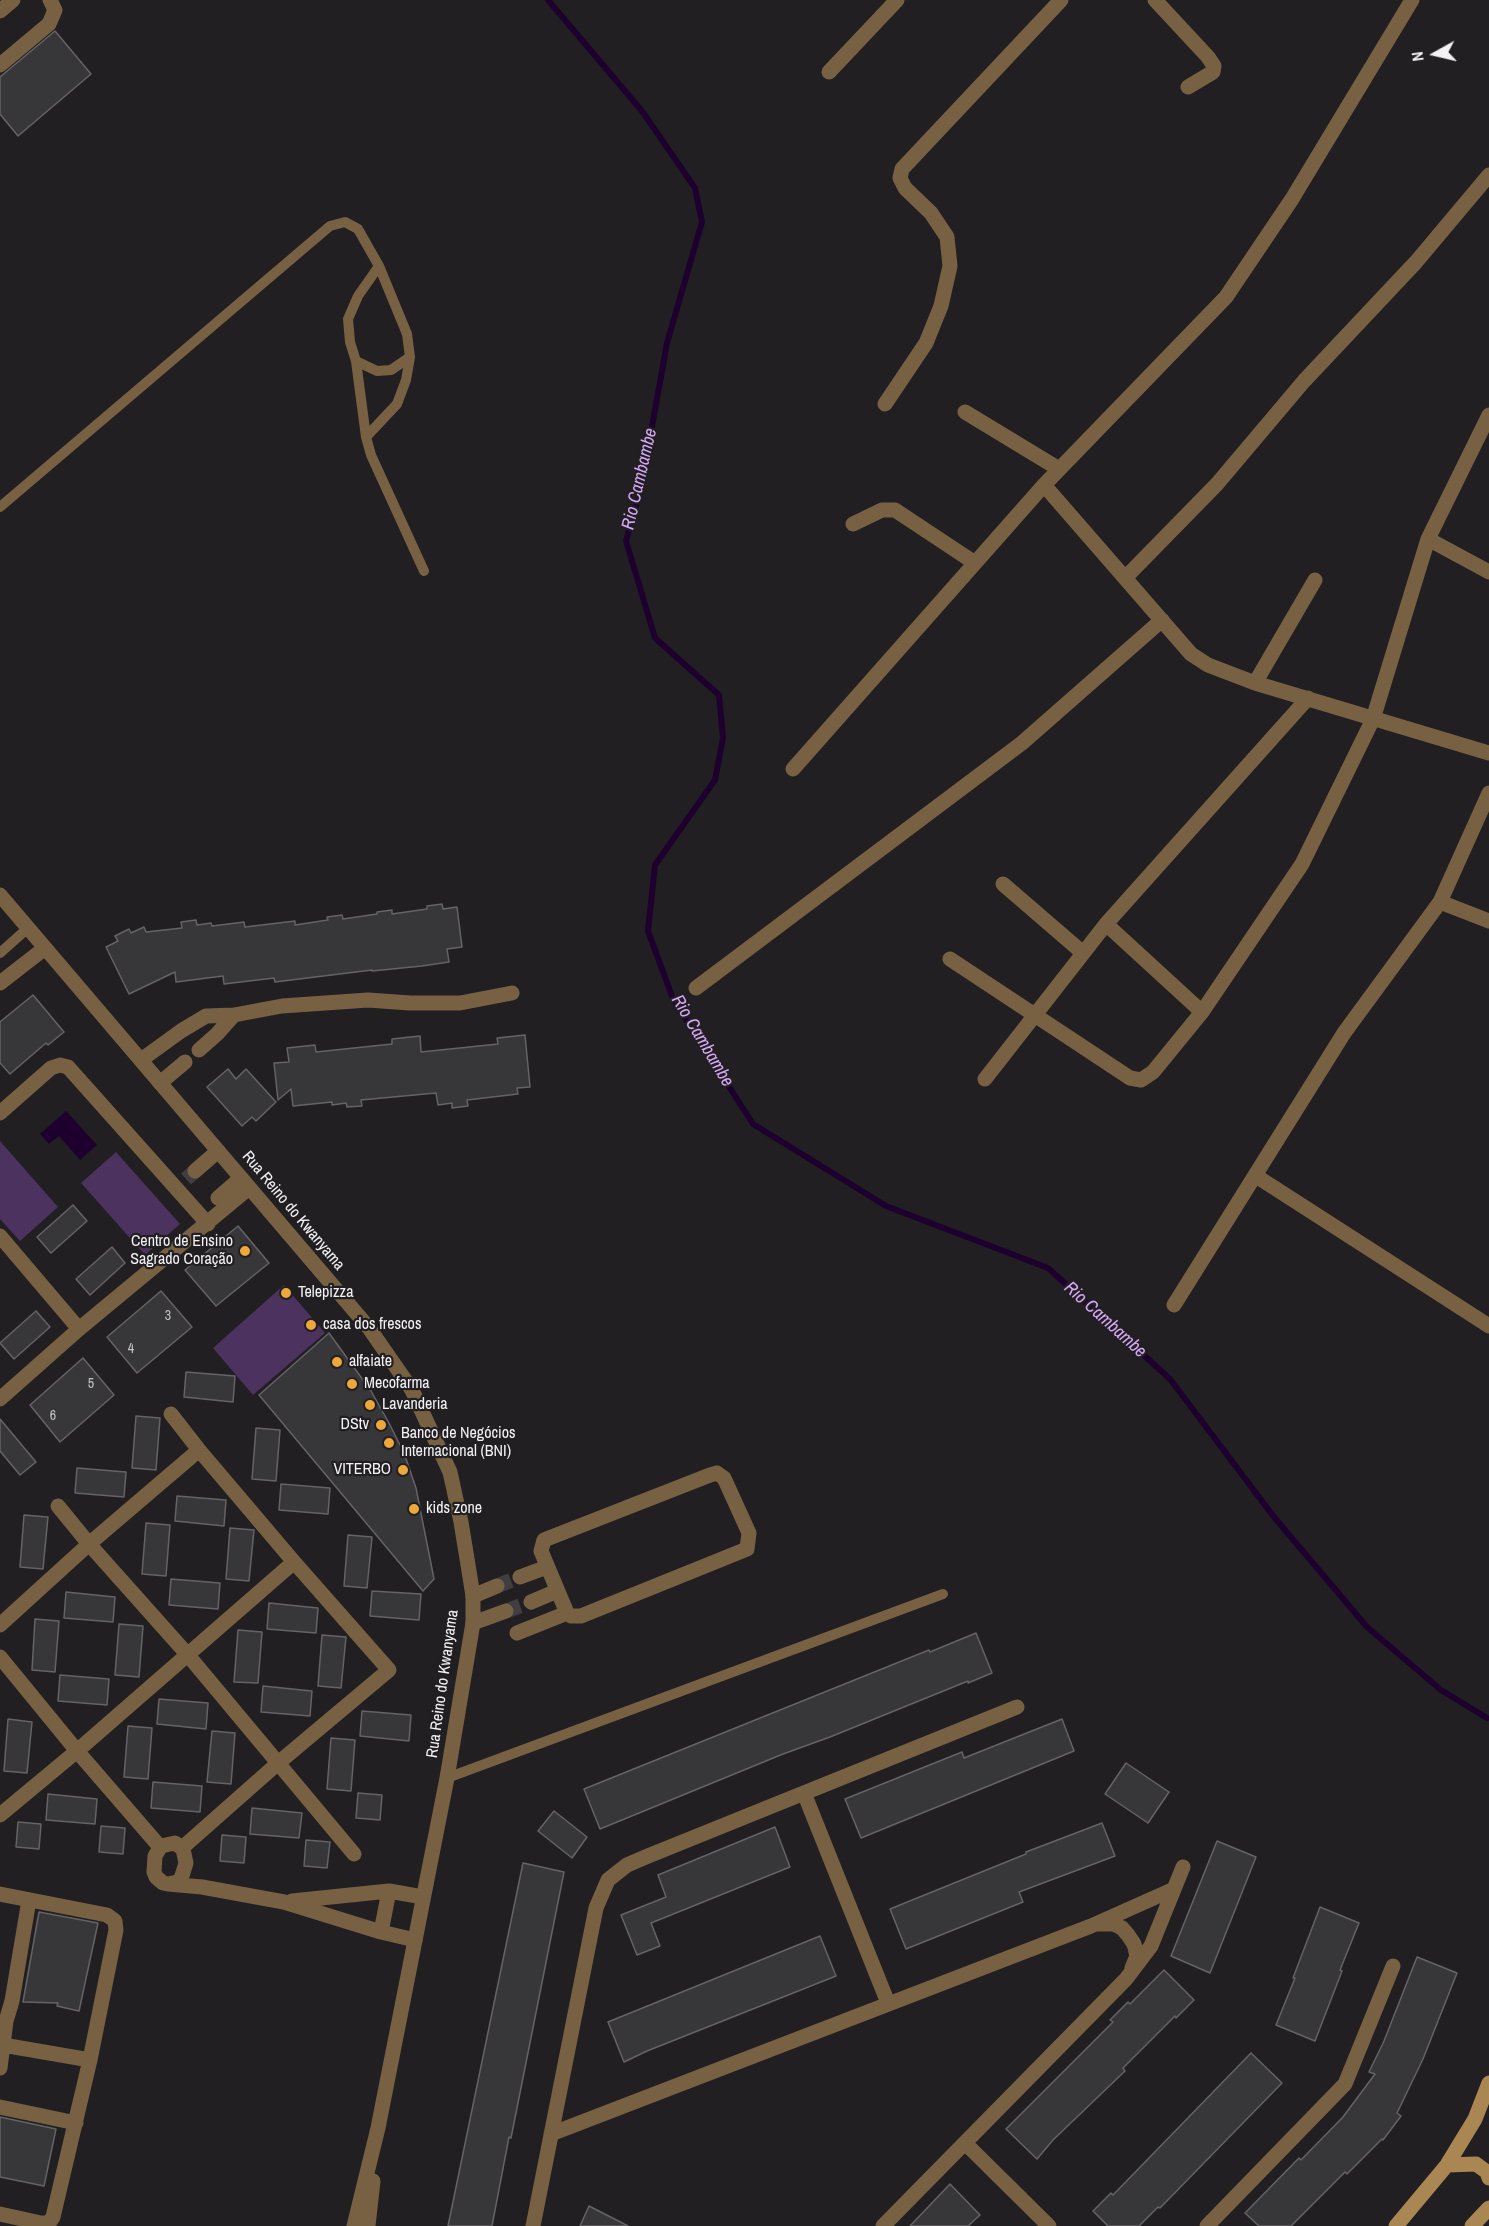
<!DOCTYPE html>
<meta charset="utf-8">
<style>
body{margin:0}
#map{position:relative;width:1489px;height:2226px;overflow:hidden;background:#211f22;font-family:"Archivo Narrow",sans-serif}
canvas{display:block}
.north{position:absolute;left:1405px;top:24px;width:60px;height:60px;-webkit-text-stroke:4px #211f22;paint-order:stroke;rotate:262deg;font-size:16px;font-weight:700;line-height:24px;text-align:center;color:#f2f1f3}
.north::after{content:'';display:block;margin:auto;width:21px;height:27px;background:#f2f1f3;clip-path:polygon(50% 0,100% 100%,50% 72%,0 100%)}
</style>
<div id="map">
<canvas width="1489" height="2226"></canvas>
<div class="north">N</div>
</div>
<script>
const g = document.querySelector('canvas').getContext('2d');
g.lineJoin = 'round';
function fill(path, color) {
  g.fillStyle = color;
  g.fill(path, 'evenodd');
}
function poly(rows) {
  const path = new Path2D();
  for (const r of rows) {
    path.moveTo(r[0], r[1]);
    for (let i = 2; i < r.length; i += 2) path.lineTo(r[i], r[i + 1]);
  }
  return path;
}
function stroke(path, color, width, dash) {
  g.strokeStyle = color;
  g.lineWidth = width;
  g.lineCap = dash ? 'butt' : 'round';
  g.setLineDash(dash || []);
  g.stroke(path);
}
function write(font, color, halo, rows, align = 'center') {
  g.font = font + ' "Archivo Narrow",sans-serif';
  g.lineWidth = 4.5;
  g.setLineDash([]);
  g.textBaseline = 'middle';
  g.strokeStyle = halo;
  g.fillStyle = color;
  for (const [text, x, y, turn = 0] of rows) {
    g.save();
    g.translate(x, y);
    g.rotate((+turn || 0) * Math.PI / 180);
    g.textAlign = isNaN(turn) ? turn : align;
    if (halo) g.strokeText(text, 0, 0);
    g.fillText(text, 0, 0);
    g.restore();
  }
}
const green = poly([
 [0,1141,58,1207,20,1241,0,1219],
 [116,1152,180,1224,145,1255,81,1183],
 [284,1285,325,1333,253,1395,213,1348]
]);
const water = poly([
 [66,1111,97,1145,80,1160,59,1136,49,1144,40,1134]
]);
const stream = poly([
 [548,0,642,111,695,188,702,222,667,343,641,488,626,541,655,638,719,695,723,738,715,780,655,865,648,931,673,999,753,1124,886,1206,1048,1268,1170,1379,1274,1517,1367,1627,1441,1690,1487,1718]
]);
const building = poly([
 [55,31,91,74,18,136,0,114,0,77,55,31],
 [442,904,443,909,457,907,462,947,447,949,449,962,422,966,372,971,372,970,275,982,274,978,224,984,223,976,176,982,175,972,129,994,106,947,118,941,115,936,129,929,131,933,144,927,146,932,182,928,181,922,196,920,197,925,211,923,212,926,244,922,245,927,295,921,295,925,328,920,327,917,342,915,343,919,377,914,377,912,392,910,392,914,427,909,427,906,442,904],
 [33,995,64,1032,48,1045,46,1043,10,1074,0,1063,0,1022,33,995],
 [525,1035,530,1087,517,1088,518,1094,467,1100,468,1106,452,1108,452,1103,438,1105,436,1093,361,1100,362,1106,347,1107,346,1103,332,1105,332,1102,293,1106,291,1089,278,1100,274,1063,289,1062,287,1048,315,1045,316,1052,392,1044,392,1039,420,1036,421,1052,498,1044,497,1038,525,1035],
 [228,1069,236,1079,246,1069,276,1102,256,1121,252,1117,242,1126,207,1087,228,1069],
 [73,1205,87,1221,51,1253,37,1237,73,1205],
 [238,1226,269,1263,216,1306,185,1270,238,1226],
 [112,1247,125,1263,90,1295,76,1279,112,1247],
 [161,1291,192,1327,137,1373,107,1337,161,1291],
 [36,1311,50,1327,14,1359,0,1343,36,1311],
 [329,1333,371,1391,389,1423,404,1453,416,1488,434,1579,423,1591,259,1395,329,1333],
 [83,1358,114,1395,60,1442,30,1405,83,1358],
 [186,1372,235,1376,233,1402,184,1397,186,1372],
 [136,1416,160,1418,156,1470,132,1468,136,1416],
 [0,1419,36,1462,20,1475,0,1451,0,1419],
 [256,1428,280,1430,276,1481,252,1479,256,1428],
 [77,1468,126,1472,124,1497,75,1493,77,1468],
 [281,1484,330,1488,328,1514,279,1510,281,1484],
 [177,1496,226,1500,224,1526,175,1521,177,1496],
 [24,1515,48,1517,43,1569,20,1567,24,1515],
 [146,1523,170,1525,166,1576,142,1574,146,1523],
 [230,1528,254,1530,249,1581,226,1579,230,1528],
 [348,1535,372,1537,367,1588,344,1586,348,1535],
 [171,1579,220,1583,218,1609,169,1605,171,1579],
 [372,1591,421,1594,419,1620,370,1616,372,1591],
 [66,1592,115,1597,113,1622,64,1618,66,1592],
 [269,1603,318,1608,316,1633,267,1629,269,1603],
 [35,1619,59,1621,55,1672,32,1670,35,1619],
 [119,1624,143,1626,139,1677,115,1675,119,1624],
 [238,1630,262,1632,258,1683,234,1682,238,1630],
 [976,1633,992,1673,968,1683,968,1681,830,1737,783,1754,600,1829,584,1789,929,1650,930,1652,976,1633],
 [322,1635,346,1637,341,1688,318,1686,322,1635],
 [60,1675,109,1679,107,1705,58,1701,60,1675],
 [263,1686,312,1691,310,1716,261,1712,263,1686],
 [159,1699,208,1703,206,1729,157,1724,159,1699],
 [362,1711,411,1715,409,1741,360,1736,362,1711],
 [8,1719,32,1722,27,1773,4,1771,8,1719],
 [1062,1719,1074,1751,861,1838,845,1799,962,1752,964,1758,1062,1719],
 [128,1726,152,1728,148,1779,124,1777,128,1726],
 [212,1731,235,1733,231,1784,207,1782,212,1731],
 [331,1738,355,1740,351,1791,327,1789,331,1738],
 [1126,1763,1169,1792,1148,1823,1105,1794,1126,1763],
 [153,1782,202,1786,200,1812,151,1808,153,1782],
 [358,1793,382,1795,380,1820,356,1818,358,1793],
 [48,1794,97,1799,95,1824,46,1820,48,1794],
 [252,1808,302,1813,299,1838,250,1834,252,1808],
 [554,1811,587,1837,572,1858,538,1831,554,1811],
 [18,1822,41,1824,39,1849,16,1847,18,1822],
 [1102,1823,1115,1856,1019,1892,1023,1902,906,1949,890,1909,1026,1854,1026,1852,1102,1823],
 [101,1826,125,1828,123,1854,99,1852,101,1826],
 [775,1827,790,1867,651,1923,660,1946,637,1955,621,1915,666,1897,658,1875,775,1827],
 [222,1835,246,1837,244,1863,220,1861,222,1835],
 [306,1840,330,1842,327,1868,304,1866,306,1840],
 [1217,1841,1256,1857,1210,1973,1171,1956,1217,1841],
 [523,1863,564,1872,511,2138,509,2137,492,2226,448,2226,523,1863],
 [1320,1907,1359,1923,1340,1970,1342,1971,1315,2041,1276,2025,1295,1978,1293,1978,1320,1907],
 [39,1912,98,1923,79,2011,57,2006,58,2003,23,2002,39,1912],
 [820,1936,836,1976,647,2051,624,2062,608,2022,820,1936],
 [1417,1957,1457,1973,1423,2059,1397,2113,1401,2116,1383,2140,1382,2139,1347,2174,1345,2172,1291,2226,1259,2226,1245,2213,1299,2158,1301,2160,1343,2117,1375,2074,1369,2072,1384,2041,1417,1957],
 [1164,1970,1194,2000,1176,2018,1175,2016,1123,2068,1125,2071,1053,2140,1037,2159,1006,2129,1113,2022,1110,2020,1128,2002,1130,2004,1164,1970],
 [1251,2053,1282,2083,1160,2208,1158,2207,1139,2226,1108,2226,1093,2211,1111,2193,1113,2195,1251,2053],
 [0,2117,56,2129,44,2186,0,2177,0,2117],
 [950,2184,980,2215,968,2226,910,2226,950,2184],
 [589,2206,628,2226,580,2226,589,2206]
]);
const minorTunnel = poly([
 [186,1179,195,1171],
 [497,1586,520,1577],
 [506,1611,531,1602]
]);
const service = poly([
 [379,266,358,296,348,319,350,342,356,361,366,437,371,455,424,571],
 [356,361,377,371,391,370,410,357],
 [0,507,330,226,345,222,358,229,379,266,407,334,410,357,406,380,397,404,366,437],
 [0,953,28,928],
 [447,1778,943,1594]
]);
const minor = poly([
 [1155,0,1208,57,1214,66,1213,72,1188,87],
 [0,11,13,0],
 [0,65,49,24,55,10,50,0],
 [829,72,897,0],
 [885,404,926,343,941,306,950,266,947,237,931,213,905,188,900,178,902,169,1061,0],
 [965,412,1059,469],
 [1044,485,1191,654,1208,665,1255,683,1489,753],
 [853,524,882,510,895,510,975,563],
 [1428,539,1489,572],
 [1125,578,1217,484,1304,381,1416,262,1489,175],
 [1255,683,1315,580],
 [793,769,1044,485,1226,297,1292,199,1412,0],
 [1003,884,1083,953],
 [1440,902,1489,921],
 [1106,924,1202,1012],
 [950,959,1130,1078,1141,1080,1153,1072,1202,1012,1302,864,1373,719,1428,539,1489,415],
 [0,983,45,948],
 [696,988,1022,743,1162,620],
 [199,1050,217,1034,234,1015],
 [141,1060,181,1031,206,1016,234,1015,282,1006,368,1000,410,1003,460,1003,512,993],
 [985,1079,1106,924,1308,698],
 [160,1083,185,1062],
 [0,1113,51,1068,60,1065,68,1067,208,1224],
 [195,1171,218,1151],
 [1256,1176,1489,1326],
 [218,1198,241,1178],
 [0,1236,79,1329],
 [1174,1305,1344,1033,1440,902,1489,793],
 [0,1399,79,1329,249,1188],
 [171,1414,199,1450,294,1562,389,1670,277,1764,182,1848],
 [717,1473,724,1478,749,1533,747,1549,581,1616,571,1616,567,1613,541,1551,544,1540,710,1475,717,1473],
 [58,1506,89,1544,187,1654,354,1854],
 [520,1577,547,1567],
 [473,1596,497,1586],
 [531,1602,557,1591],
 [473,1623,506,1611],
 [0,1625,89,1544,199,1450],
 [517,1633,567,1613],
 [0,1657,77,1751,160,1847],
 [804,1793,888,2003],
 [0,1815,77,1751,294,1562],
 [168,1884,177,1882,181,1879,186,1863,183,1849,175,1843,161,1846,155,1856,154,1872,156,1877,163,1883,168,1884,202,1887,284,1902,381,1932,415,1940],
 [0,1894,107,1915,115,1921,116,1930,90,2060,53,2217,49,2223,41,2223,0,2214],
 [292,1901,389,1891,423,1897],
 [1097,1924,1114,1924,1122,1928,1128,1935,1134,1944,1137,1956,1132,1968],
 [381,1932,389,1891],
 [3,2045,90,2060],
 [0,2068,6,2021,12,2001,29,1900],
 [0,2107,76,2123],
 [551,2134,1091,1926,1174,1889],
 [965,2143,1049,2226],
 [533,2226,596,1908,608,1880,627,1865,648,1856,1017,1707],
 [883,2226,1126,1979,1151,1946,1183,1867],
 [1207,2226,1345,2084,1393,1966]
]);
const tertiary = poly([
 [0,895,369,1328,412,1390,450,1472,461,1522,469,1571,473,1596,473,1623,447,1778,378,2128,354,2226],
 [368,2226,373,2181]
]);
const secondary = poly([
 [1447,2165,1476,2164,1487,2172,1489,2178],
 [1396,2226,1447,2165,1475,2119,1489,2083],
 [1472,2226,1489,2208]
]);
const markers = [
 [245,1251,6,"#eda83b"],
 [286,1293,6,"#eda83b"],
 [311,1325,6,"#eda83b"],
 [337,1362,6,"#eda83b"],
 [352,1384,6,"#eda83b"],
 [370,1405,6,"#eda83b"],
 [381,1425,6,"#eda83b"],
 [389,1443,6,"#eda83b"],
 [403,1470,6,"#eda83b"],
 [414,1509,6,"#eda83b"]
];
const numberNames = [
 ["3",168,1316],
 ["4",131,1349],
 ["5",91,1384],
 ["6",53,1416]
];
const streetNames = [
 ["Rua Reino do Kwanyama",293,1211,50],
 ["Rua Reino do Kwanyama",443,1684,-82]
];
const poiNames = [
 ["Centro de Ensino",233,1242,"right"],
 ["Sagrado Coração",233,1260,"right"],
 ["Telepizza",298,1293],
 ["casa dos frescos",323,1325],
 ["alfaiate",349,1362],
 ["Mecofarma",364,1384],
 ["Lavanderia",382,1405],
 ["DStv",369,1425,"right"],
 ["Banco de Negócios",401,1434],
 ["Internacional (BNI)",401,1452],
 ["VITERBO",391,1470,"right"],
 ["kids zone",426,1509]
];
const waterNames = [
 ["Rio Cambambe",640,479,-77],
 ["Rio Cambambe",702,1041,59],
 ["Rio Cambambe",1105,1320,42]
];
fill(green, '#4c325e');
fill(water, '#1e002f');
stroke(stream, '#1e002f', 6);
fill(building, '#373638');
stroke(building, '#656366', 1.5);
stroke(minorTunnel, '#403e41', 15, [15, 8]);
stroke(service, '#786142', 10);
stroke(minor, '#786142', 15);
stroke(tertiary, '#786142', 15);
stroke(secondary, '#aa8653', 15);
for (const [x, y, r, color] of markers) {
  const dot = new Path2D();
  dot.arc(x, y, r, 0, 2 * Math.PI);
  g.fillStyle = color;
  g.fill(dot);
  stroke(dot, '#211f22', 2);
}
write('14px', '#c3c2c4', null, numberNames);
write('16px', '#f2f1f3', '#211f22', streetNames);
write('16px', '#f2f1f3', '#211f22', poiNames, 'left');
write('italic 18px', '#d7a8f7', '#211f22', waterNames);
</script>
